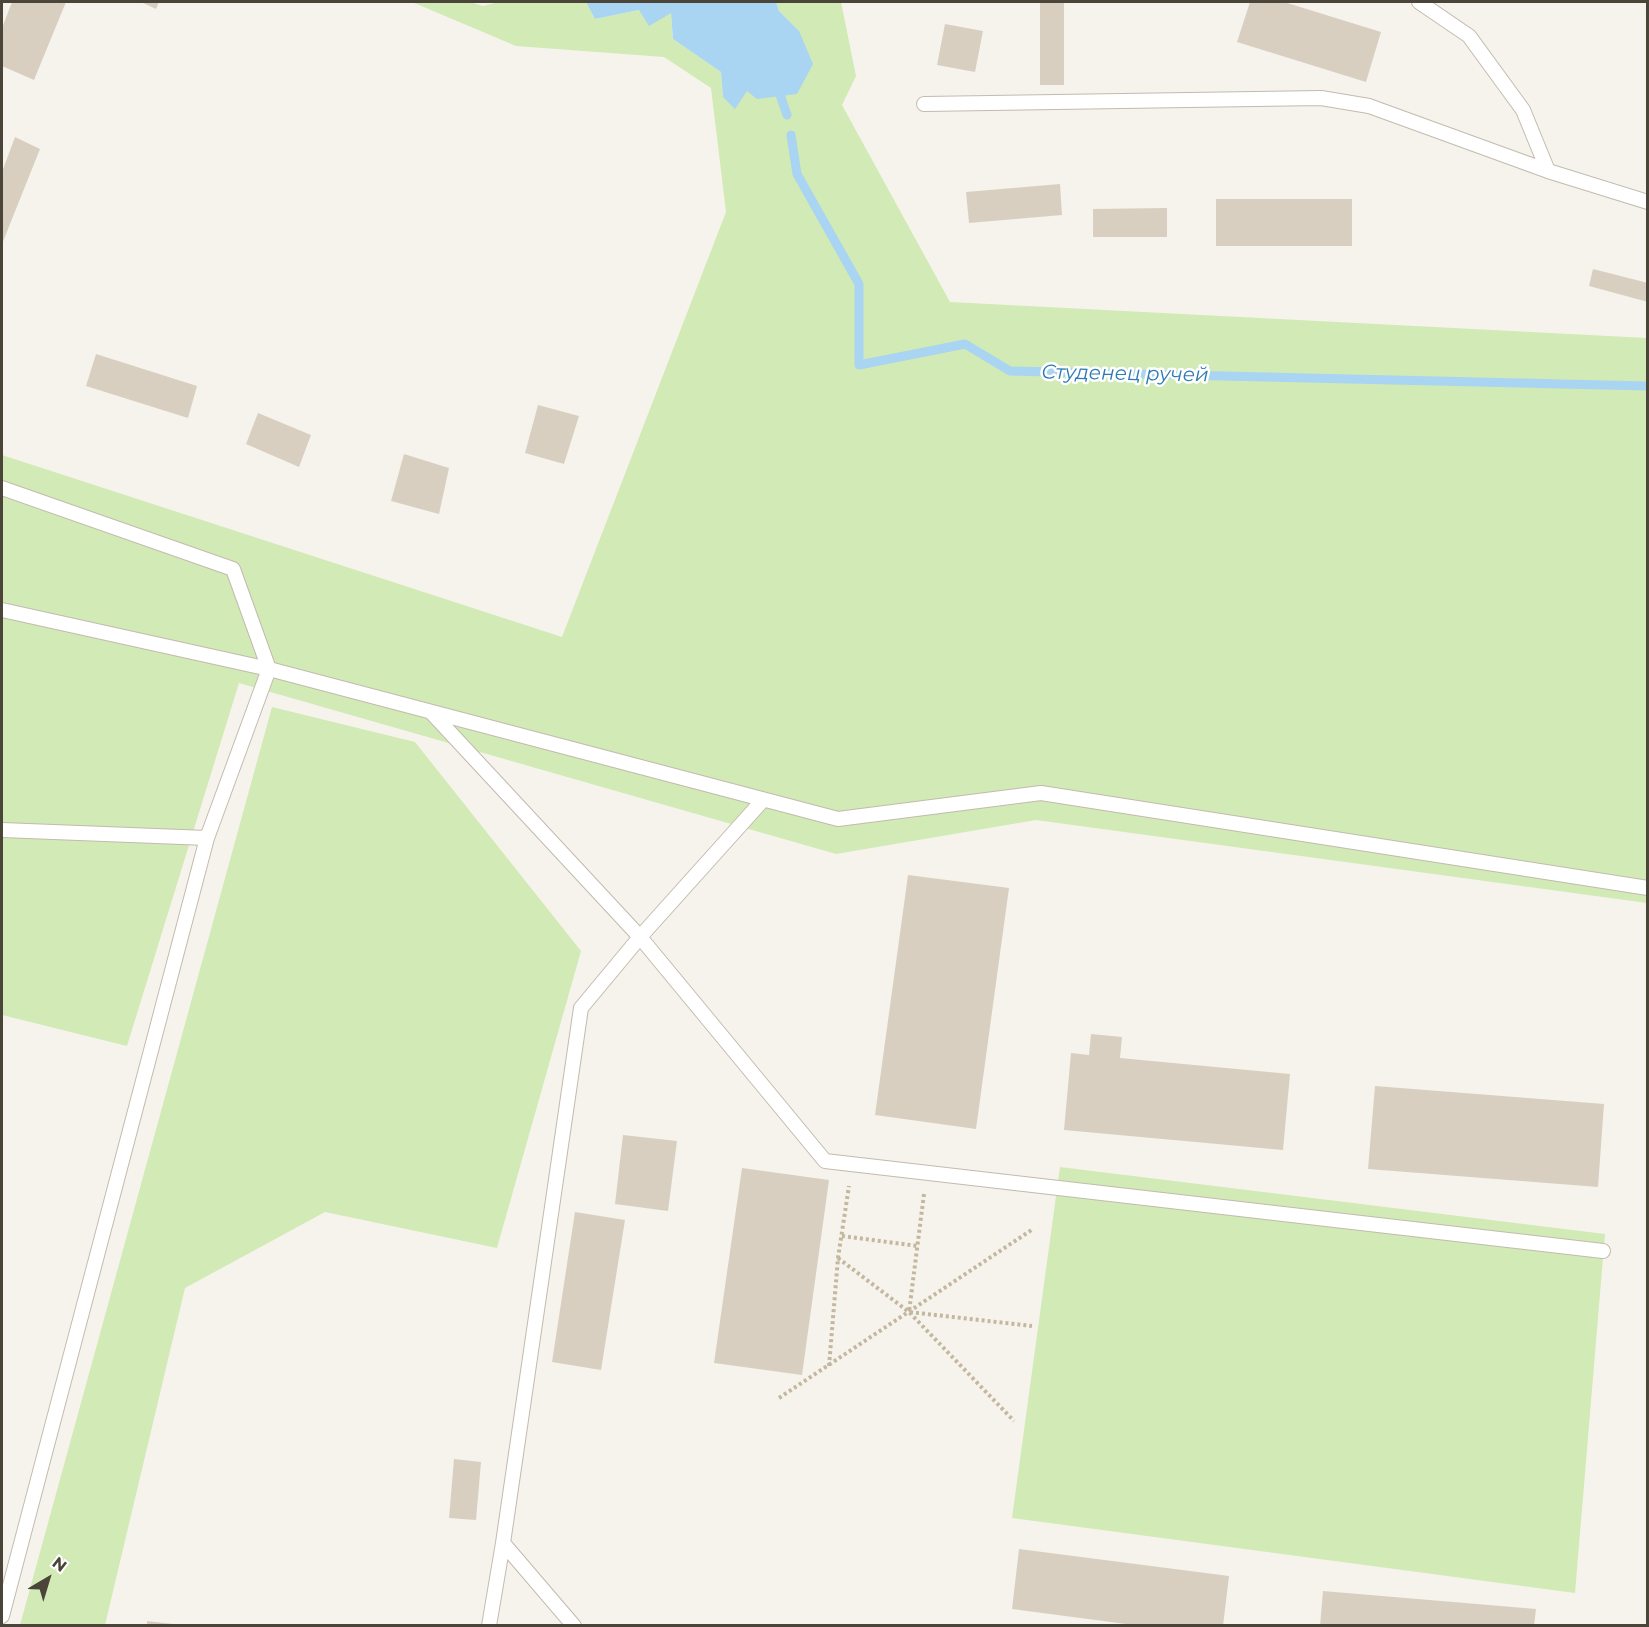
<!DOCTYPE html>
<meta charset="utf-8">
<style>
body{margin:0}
#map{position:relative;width:1649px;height:1627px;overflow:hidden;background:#f6f3ec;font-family:Montserrat,sans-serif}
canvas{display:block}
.frame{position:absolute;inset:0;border:3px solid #4b4439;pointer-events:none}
.north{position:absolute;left:18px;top:1549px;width:60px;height:60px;-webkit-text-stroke:4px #fff;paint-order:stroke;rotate:38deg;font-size:16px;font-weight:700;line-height:24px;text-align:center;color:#4b4439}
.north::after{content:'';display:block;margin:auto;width:21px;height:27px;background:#4b4439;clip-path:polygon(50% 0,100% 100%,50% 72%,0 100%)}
</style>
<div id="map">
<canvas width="1649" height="1627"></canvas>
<div class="frame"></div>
<div class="north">N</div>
</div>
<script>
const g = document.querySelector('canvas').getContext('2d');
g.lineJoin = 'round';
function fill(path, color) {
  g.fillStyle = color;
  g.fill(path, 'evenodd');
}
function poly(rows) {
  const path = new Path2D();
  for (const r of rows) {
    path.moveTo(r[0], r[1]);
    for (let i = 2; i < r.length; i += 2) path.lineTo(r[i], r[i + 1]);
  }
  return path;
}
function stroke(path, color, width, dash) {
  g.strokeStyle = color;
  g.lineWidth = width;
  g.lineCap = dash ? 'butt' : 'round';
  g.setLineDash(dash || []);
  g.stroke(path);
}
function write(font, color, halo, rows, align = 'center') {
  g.font = font + ' Montserrat,sans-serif';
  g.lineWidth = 5;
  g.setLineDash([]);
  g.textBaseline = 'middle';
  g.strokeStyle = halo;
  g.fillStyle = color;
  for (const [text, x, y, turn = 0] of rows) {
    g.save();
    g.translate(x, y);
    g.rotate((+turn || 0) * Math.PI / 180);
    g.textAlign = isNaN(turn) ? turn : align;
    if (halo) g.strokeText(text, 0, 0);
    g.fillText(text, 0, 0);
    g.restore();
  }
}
const green = poly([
 [412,2,470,2,483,6,499,2,586,2,595,19,639,10,671,13,673,39,721,72,723,97,747,91,799,31,779,11,776,2,841,2,856,76,842,105,950,302,1647,338,1647,903,1036,820,836,854,239,683,127,1046,2,1015,2,455,562,637,726,212,711,88,664,57,516,46],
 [272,707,415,742,581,951,497,1248,325,1212,185,1288,105,1625,20,1625],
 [1060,1167,1605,1234,1575,1593,1012,1518]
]);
const water = poly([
 [586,2,776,2,779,11,799,31,813,64,797,94,757,99,747,91,735,109,723,97,721,72,673,39,671,13,649,26,639,10,595,19]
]);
const stream = poly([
 [777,86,787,115],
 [791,135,797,174,859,284,859,365,965,344,1010,371,1648,386]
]);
const building = poly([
 [12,2,66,2,34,80,2,66,2,28],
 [141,2,159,2,156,9],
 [1040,2,1064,2,1064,85,1040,85],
 [1250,2,1284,2,1381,32,1366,82,1237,42],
 [945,24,983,31,975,72,937,65],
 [15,137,40,149,2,244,2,172],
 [1060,184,1062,215,969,223,966,192],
 [1216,199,1352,199,1352,246,1216,246],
 [1167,208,1167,237,1093,237,1093,209],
 [1593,269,1648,283,1648,302,1589,286],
 [96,354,197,386,188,418,86,386],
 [538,405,579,416,564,464,525,453],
 [258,413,311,435,299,467,246,444],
 [404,454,449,468,439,514,391,501],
 [908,875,1009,888,976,1129,875,1115],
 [1091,1034,1122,1037,1120,1058,1290,1074,1283,1150,1064,1130,1071,1053,1089,1055],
 [1375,1086,1604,1104,1598,1187,1368,1169],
 [623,1135,677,1141,668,1211,615,1204],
 [742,1168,829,1180,802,1375,714,1363],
 [575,1212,625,1220,601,1370,552,1362],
 [454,1459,481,1462,476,1520,449,1518],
 [1019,1549,1229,1576,1223,1626,1141,1626,1012,1609],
 [1323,1591,1536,1609,1534,1626,1320,1626],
 [147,1621,173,1624,173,1626,147,1626]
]);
const path = poly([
 [924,1194,909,1312,1032,1326],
 [842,1236,918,1246],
 [838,1258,909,1312,1014,1421],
 [829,1366,838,1258,849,1186],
 [779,1398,1033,1229]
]);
const service = poly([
 [1419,2,1469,36,1523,110,1548,171],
 [924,104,1321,98,1369,106,1548,171,1648,202],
 [2,488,233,569,269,669,207,838,2,1616],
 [2,610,269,669,838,819,1041,793,1648,888],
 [431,712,640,937,825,1161,1603,1251],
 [2,830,207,838],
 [489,1626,503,1543],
 [574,1626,503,1543,581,1008,640,937,763,800]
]);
const waterNames = [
 ["Студенец ручей",1125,374,1]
];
fill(green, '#d2eab5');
fill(water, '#a9d4f2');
stroke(stream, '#a9d4f2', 9);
fill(building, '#d8cfc1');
stroke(service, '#c2bbae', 16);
stroke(path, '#c4b79f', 4, [3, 3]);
stroke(service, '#fff', 14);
write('italic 20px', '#2e7ab2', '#fff', waterNames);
</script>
